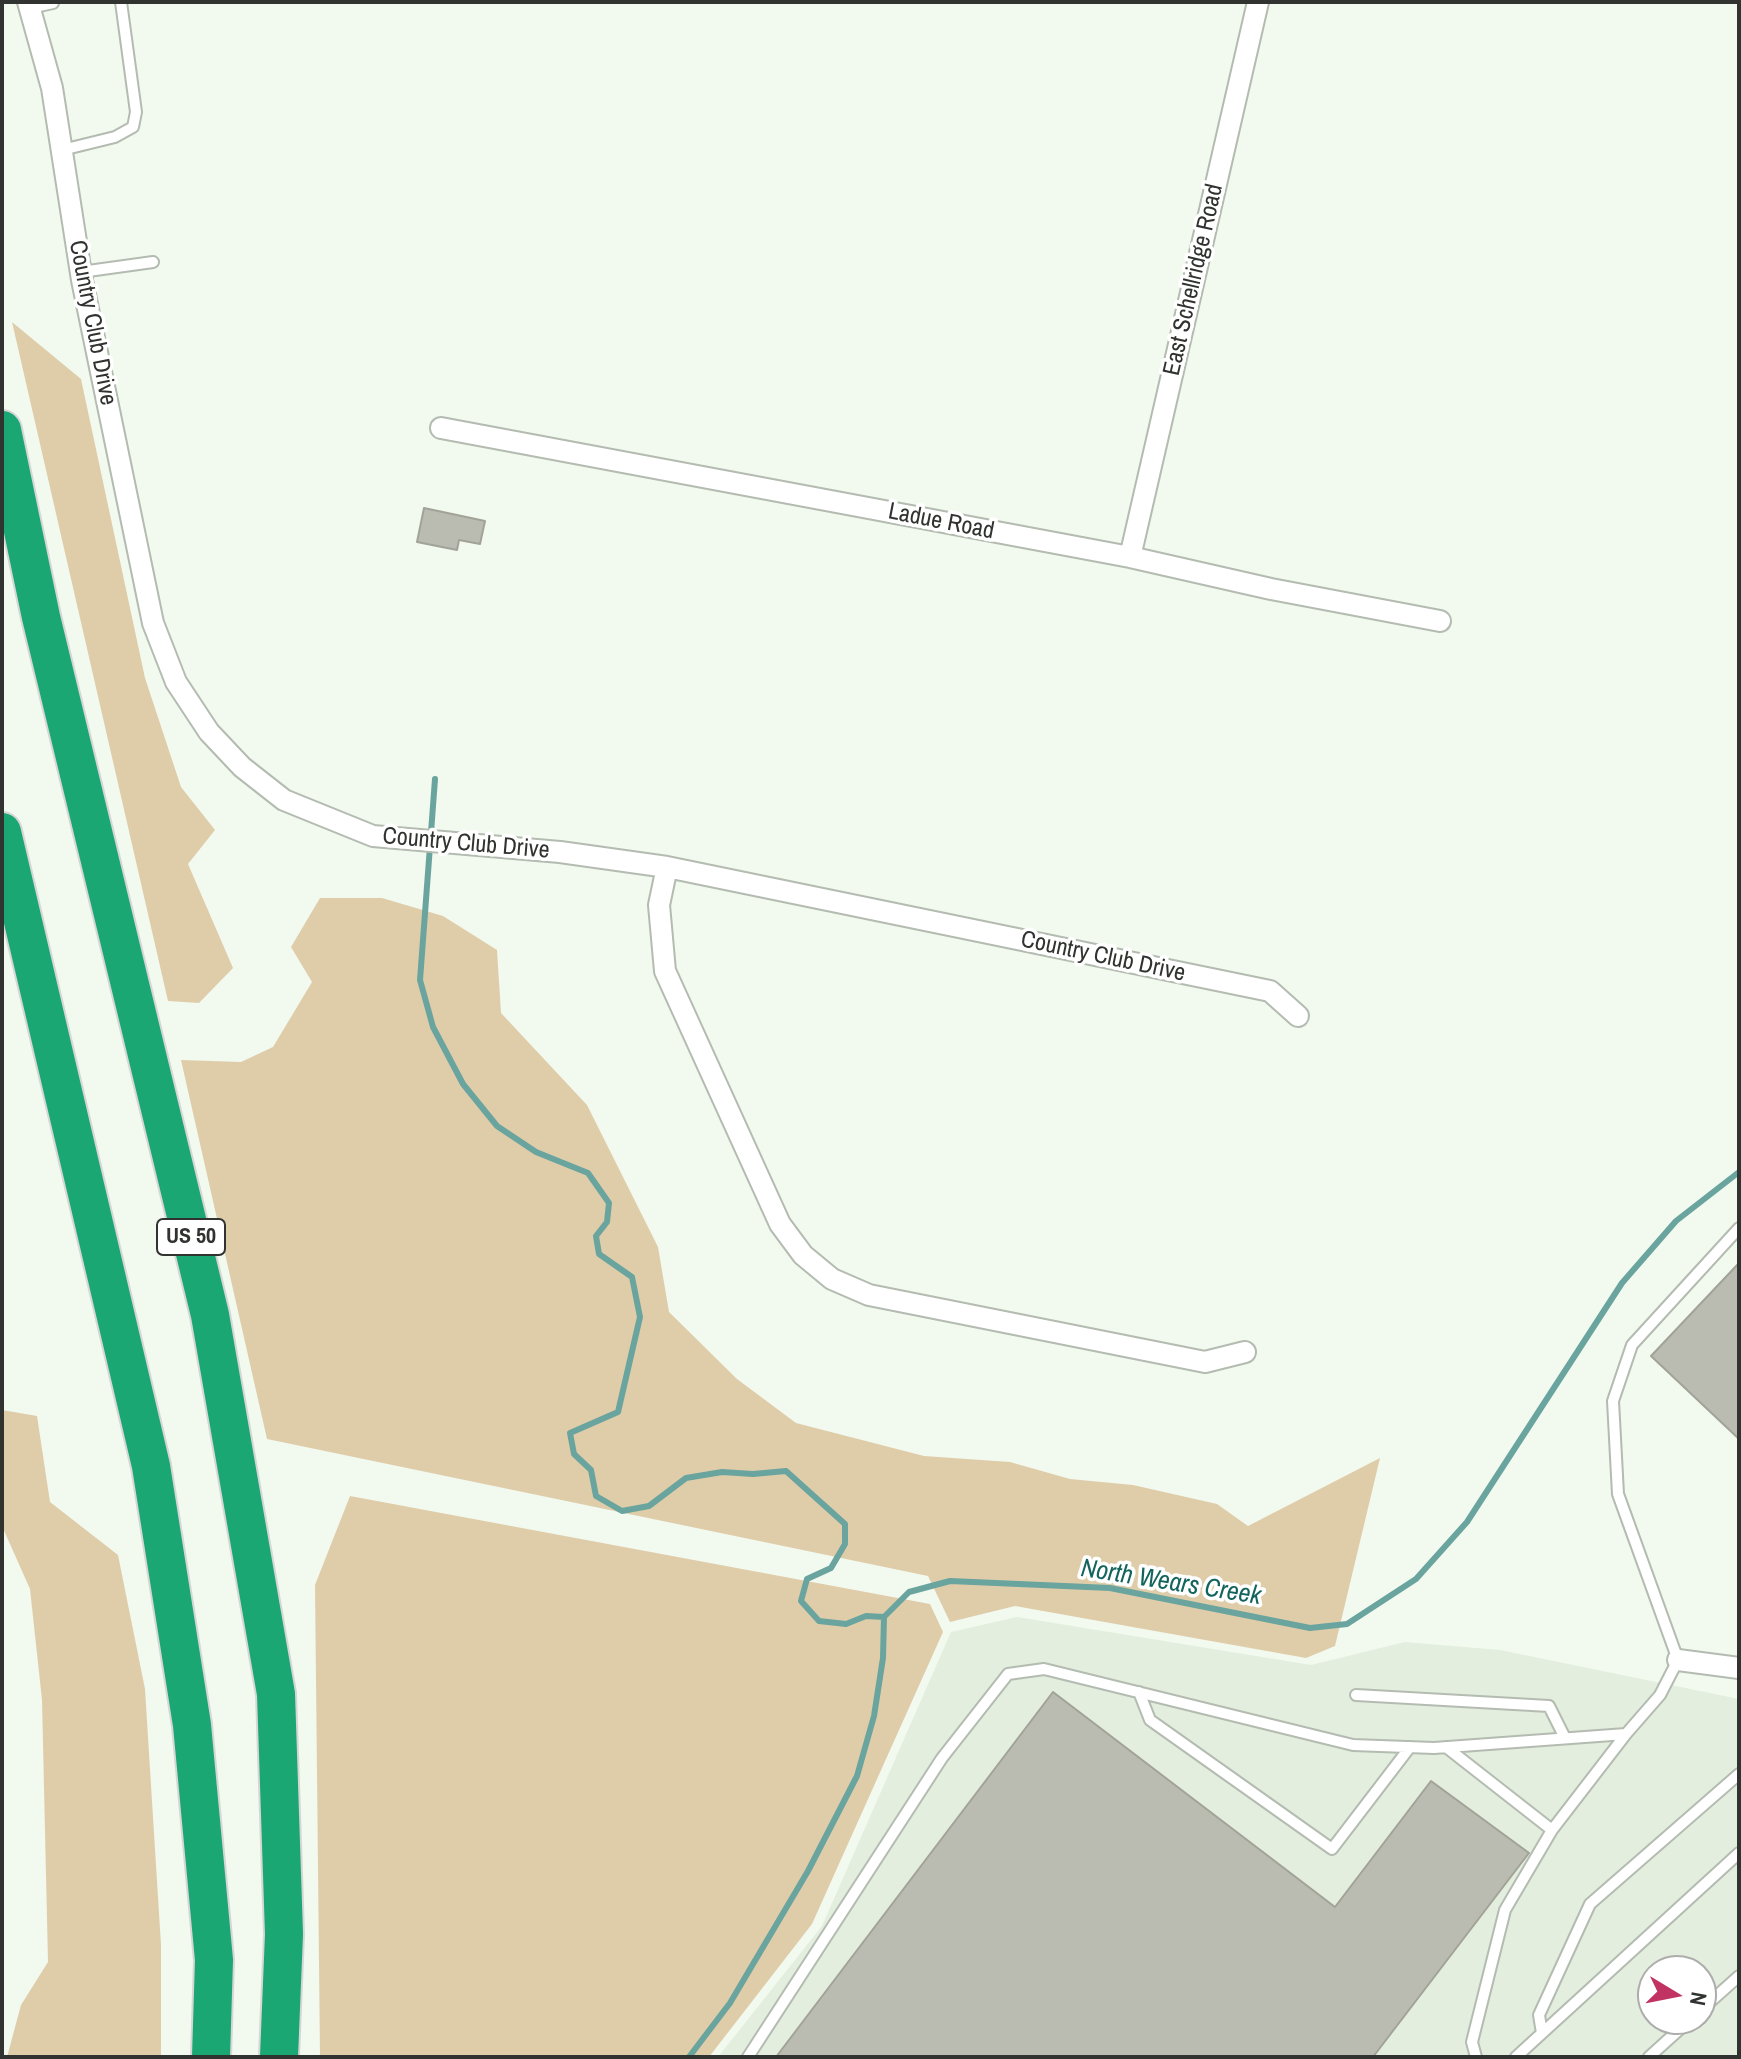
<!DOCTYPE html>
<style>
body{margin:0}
#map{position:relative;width:1741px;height:2059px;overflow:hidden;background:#f2f9ef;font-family:"Archivo Narrow",sans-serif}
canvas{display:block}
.frame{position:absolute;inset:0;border:4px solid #313330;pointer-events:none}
.north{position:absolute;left:1637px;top:1955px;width:80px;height:80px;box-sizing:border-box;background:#fff;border:2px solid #adadac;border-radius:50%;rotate:100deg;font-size:22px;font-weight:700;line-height:32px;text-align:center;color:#313330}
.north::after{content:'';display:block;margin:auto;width:28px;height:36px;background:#c13362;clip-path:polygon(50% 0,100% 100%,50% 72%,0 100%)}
</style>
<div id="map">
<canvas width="1741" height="2059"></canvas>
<div class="frame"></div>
<div class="north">N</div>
</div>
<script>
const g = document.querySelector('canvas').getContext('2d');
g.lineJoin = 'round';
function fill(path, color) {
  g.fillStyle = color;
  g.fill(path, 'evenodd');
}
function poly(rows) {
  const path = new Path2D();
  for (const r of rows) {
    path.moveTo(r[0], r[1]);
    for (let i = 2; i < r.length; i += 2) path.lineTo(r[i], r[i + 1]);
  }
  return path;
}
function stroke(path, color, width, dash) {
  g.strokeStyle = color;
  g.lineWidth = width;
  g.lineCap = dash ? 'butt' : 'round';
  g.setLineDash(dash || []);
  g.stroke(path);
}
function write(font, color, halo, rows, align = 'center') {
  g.font = font + ' "Archivo Narrow",sans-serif';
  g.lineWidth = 7;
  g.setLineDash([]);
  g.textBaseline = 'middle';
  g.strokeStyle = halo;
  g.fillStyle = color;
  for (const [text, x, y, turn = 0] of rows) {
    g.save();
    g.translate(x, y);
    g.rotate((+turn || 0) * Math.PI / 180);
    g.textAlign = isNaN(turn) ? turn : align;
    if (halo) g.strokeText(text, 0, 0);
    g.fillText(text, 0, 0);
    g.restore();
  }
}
const built = poly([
 [1017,1617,1311,1665,1405,1642,1500,1650,1739,1699,1739,2057,718,2057,822,1926,951,1632],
 [1653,1971,1701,1971,1701,2019,1653,2019]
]);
const green = poly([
 [12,322,81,379,145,678,181,787,215,830,188,864,233,968,199,1003,168,1001],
 [320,898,382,898,443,916,497,950,501,1013,587,1105,658,1247,669,1312,737,1379,796,1423,924,1456,1010,1462,1070,1479,1133,1485,1217,1504,1248,1526,1380,1458,1335,1646,1306,1658,1015,1606,950,1622,928,1576,267,1439,181,1060,241,1062,273,1047,312,982,291,947],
 [2,1410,37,1416,50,1502,118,1555,145,1689,161,1945,161,2057,7,2057,21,2005,48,1962,42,1700,30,1589,2,1526],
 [350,1496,930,1604,943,1632,812,1924,709,2057,320,2057,315,1585]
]);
const stream = poly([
 [435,779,420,980,433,1027,463,1084,497,1126,536,1152,588,1173,609,1203,607,1222,596,1236,599,1254,632,1277,640,1317,618,1412,570,1433,574,1454,591,1470,596,1496,622,1511,649,1506,686,1478,722,1472,753,1474,786,1471,845,1524,845,1544,831,1568,807,1579,801,1601,819,1621,846,1624,866,1616,884,1617],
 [689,2057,730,2003,808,1871,857,1776,874,1716,883,1658,884,1617,909,1592,950,1581,1110,1588,1310,1628,1347,1624,1416,1579,1467,1522,1622,1283,1676,1221,1739,1172]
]);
const building = poly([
 [424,508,485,521,480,544,459,540,457,550,417,542,424,508],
 [1739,1263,1739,1439,1651,1356,1739,1263],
 [1053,1692,1335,1907,1431,1781,1529,1853,1373,2057,776,2057,1053,1692]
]);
const service = poly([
 [30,8,53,3],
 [62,150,115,137,133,127,136,112,121,2],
 [81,272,153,262],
 [1139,1692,1150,1720,1332,1849,1410,1747],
 [1356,1695,1549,1706,1565,1738],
 [1446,1747,1552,1830,1626,1734],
 [1701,2010,1739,1976],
 [1542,2033,1539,2015,1590,1904,1739,1774],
 [748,2057,942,1758,1008,1674,1044,1669,1353,1745,1434,1748,1626,1734,1660,1695,1678,1660,1618,1494,1613,1401,1632,1345,1739,1228],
 [1476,2057,1472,2042,1505,1910,1552,1830],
 [1516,2057,1739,1853],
 [1649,2057,1691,2019]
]);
const minor = poly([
 [28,2,52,88,82,280,153,623,176,682,209,732,242,767,284,800,373,836,560,852,667,867,1270,991,1298,1016],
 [441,428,1130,557,1271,589,1440,621],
 [1130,557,1258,2],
 [667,867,659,905,665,971,780,1224,803,1255,832,1279,869,1295,1205,1362,1245,1352],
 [1678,1660,1739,1668]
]);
const motorway = poly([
 [2,430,41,617,210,1315,276,1694,284,1934,279,2057],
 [2,832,151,1466,192,1725,214,1960,211,2057]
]);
const shields = [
 [191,1237,68]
];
const shieldNames = [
 ["US 50",191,1237]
];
const streetNames = [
 ["East Schellridge Road",1194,280,-77],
 ["Country Club Drive",92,323,79],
 ["Ladue Road",941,522,11],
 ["Country Club Drive",466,844,5],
 ["Country Club Drive",1103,957,12]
];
const waterNames = [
 ["North Wears Creek",1171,1583,9]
];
fill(built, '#e3eede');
fill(green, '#dfcdaa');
stroke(stream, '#6aa49e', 6);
fill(building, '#bbbcb1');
stroke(building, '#a2a398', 2);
stroke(service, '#b4bbb1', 14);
stroke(minor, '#b4bbb1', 24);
stroke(motorway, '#d6d6d6', 42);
stroke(service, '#fff', 10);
stroke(minor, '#fff', 20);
stroke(motorway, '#1aa773', 38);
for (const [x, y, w] of shields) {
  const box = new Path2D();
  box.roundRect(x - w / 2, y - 18, w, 36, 6);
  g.fillStyle = '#fff';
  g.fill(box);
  stroke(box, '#313330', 2);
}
write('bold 22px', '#313330', null, shieldNames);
write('24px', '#313330', '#fff', streetNames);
write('italic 26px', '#14645e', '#fff', waterNames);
</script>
